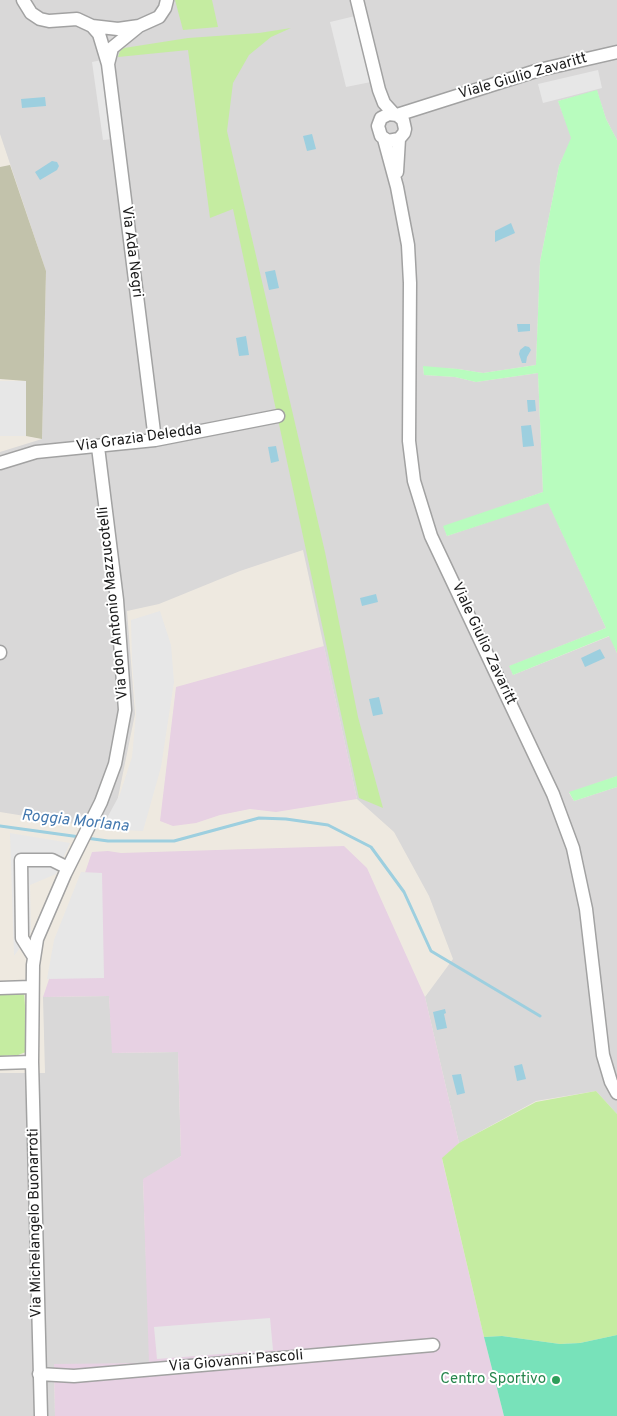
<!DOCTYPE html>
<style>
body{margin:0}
canvas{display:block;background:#eee9e0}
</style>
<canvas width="617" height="1416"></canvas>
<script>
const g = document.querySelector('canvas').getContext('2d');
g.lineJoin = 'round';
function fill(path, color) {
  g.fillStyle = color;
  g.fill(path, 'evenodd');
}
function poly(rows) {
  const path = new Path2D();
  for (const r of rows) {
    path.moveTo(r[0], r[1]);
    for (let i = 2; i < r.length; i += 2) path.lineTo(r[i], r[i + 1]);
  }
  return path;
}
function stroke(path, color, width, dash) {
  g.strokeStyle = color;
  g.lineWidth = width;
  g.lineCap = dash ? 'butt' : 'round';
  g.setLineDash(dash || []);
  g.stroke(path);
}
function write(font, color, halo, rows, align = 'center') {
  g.font = font + ' Overpass,sans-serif';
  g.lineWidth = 4;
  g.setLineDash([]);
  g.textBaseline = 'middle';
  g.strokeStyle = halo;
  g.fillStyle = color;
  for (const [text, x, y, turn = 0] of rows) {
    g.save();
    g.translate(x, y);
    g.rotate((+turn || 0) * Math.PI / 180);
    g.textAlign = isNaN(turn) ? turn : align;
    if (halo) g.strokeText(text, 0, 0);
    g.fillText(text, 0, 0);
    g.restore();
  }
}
const residential = poly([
 [0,0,617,0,617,140,606,119,597,91,558,101,572,138,559,166,540,262,536,365,483,373,458,369,423,367,424,375,455,377,476,382,538,373,543,492,444,527,447,536,548,502,606,628,510,666,513,675,610,636,617,653,617,776,569,793,574,801,617,787,617,1114,596,1091,536,1101,459,1143,425,997,453,959,429,896,394,832,357,799,303,550,240,571,159,604,127,611,135,714,113,822,81,825,0,812,0,452,42,439,46,271,0,134],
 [109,996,113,1053,178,1052,181,1156,143,1180,150,1363,54,1365,55,1416,0,1416,0,1073,45,1073,43,997]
]);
const industrial = poly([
 [324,646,357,799,276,812,250,809,220,815,196,823,173,826,160,821,176,687],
 [344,846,367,868,425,997,459,1143,442,1159,484,1337,504,1416,55,1416,54,1364,149,1363,143,1179,181,1156,178,1052,112,1053,109,996,43,997,92,852,108,851,121,853]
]);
const construction = poly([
 [10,165,46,271,42,439,26,436,26,381,0,379,0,167]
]);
const grass = poly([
 [175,0,212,0,218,27,183,30],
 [291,28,271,37,249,55,233,83,227,131,325,552,358,717,383,808,359,798,233,209,210,218,188,50,118,57,120,51,124,48,188,38,259,33],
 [24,992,28,1046,26,1052,18,1055,0,1056,0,993],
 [596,1091,617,1114,617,1335,580,1343,560,1344,502,1336,484,1337,442,1158,459,1143,536,1102]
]);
const park = poly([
 [597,90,606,119,617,140,617,653,609,636,513,675,509,666,606,628,548,503,447,536,443,526,543,492,538,373,476,382,455,377,424,375,423,366,458,369,483,373,536,365,540,262,559,166,571,138,558,101],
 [617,776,617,787,574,801,569,792]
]);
const pitch = poly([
 [617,1335,617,1416,504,1416,484,1337,502,1336,560,1344,580,1343]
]);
const parking = poly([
 [355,16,371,82,346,87,330,22],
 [102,60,113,139,103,140,92,62],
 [598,70,602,88,543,103,538,84],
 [0,381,26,381,26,436,0,436],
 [160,611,171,645,174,682,161,767,143,831,101,829,120,794,132,757,136,714,132,660,131,620],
 [10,833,70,843,56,874,30,885,31,932,14,956],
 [81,872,102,873,104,978,47,979,54,940],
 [270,1318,273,1350,157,1359,154,1327]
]);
const water = poly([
 [45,97,46,106,22,108,21,99],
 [312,134,316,149,307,151,303,136],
 [52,161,57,162,59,166,57,170,40,180,35,172],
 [511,223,515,233,495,242,495,231],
 [275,270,279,288,269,290,265,272],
 [517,324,530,324,530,331,518,332],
 [246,336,249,355,239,356,236,338],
 [525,346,529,347,531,350,527,357,526,363,522,363,519,354,520,350],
 [527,400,535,400,536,411,528,412],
 [531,425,534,446,523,447,521,426],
 [276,446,279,461,271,463,268,447],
 [376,594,378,602,362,606,360,598],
 [600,649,605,658,585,667,581,658],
 [379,697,383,714,373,716,369,699],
 [445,1009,446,1013,444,1014,447,1028,437,1030,433,1012],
 [522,1064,526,1079,517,1081,514,1066],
 [461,1074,465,1093,457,1095,452,1075]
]);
const stream = poly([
 [0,826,80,837],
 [86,838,108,841,174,841,259,818,286,819,328,825,371,847,404,892,431,951,540,1016]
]);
const street = poly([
 [23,0,31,13,40,19,49,21,77,19,92,26,118,29,139,26],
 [357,0,379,90,384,103,394,114],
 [92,26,99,34,108,64,155,440],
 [108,64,112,48,139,26,159,17,165,8,167,0],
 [397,115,403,120,405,129,404,133,399,139,388,141,381,136,378,126,381,118,389,114,397,115,539,70,617,52],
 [384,139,397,187,408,245,410,283,409,441,414,481,431,536,553,794,573,848,586,909,603,1055,611,1082,617,1093],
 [397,172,399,139],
 [0,463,36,452,155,440,278,416],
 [0,652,0,653],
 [34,957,22,938,21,860,52,860,68,868],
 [0,988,31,987],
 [0,1063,32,1062],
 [39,1374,74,1376,433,1345],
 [41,1416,32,1062,33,965,37,939,65,874,101,802,115,764,125,710,117,600,98,447]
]);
const markers = [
 [556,1380,5,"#2e9e5b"]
];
const streetNames = [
 ["Viale Giulio Zavaritt",523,77,-16],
 ["Via Ada Negri",131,252,83],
 ["Via Grazia Deledda",139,439,-8],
 ["Via don Antonio Mazzucotelli",114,603,-96],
 ["Viale Giulio Zavaritt",483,644,65],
 ["Via Michelangelo Buonarroti",36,1223,-91],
 ["Via Giovanni Pascoli",236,1362,-5]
];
const leisureNames = [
 ["Centro Sportivo",546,1380]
];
const waterNames = [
 ["Roggia Morlana",75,822,6]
];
fill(residential, '#d9d8d8');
fill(industrial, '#e7d1e3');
fill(construction, '#c2c2ab');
fill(grass, '#c5eca1');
fill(park, '#b8fcbe');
fill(pitch, '#78e2ba');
fill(parking, '#e7e7e7');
fill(water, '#9dcfdf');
stroke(stream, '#9dcfdf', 3);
stroke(street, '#a2a2a2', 15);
stroke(street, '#fff', 12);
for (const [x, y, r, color] of markers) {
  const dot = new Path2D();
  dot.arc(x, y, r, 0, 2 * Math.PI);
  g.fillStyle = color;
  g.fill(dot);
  stroke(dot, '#fff', 2);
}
write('15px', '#1b1b1b', '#fff', streetNames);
write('15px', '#27864d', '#fff', leisureNames, 'right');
write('italic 16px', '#4378af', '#fff', waterNames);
</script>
